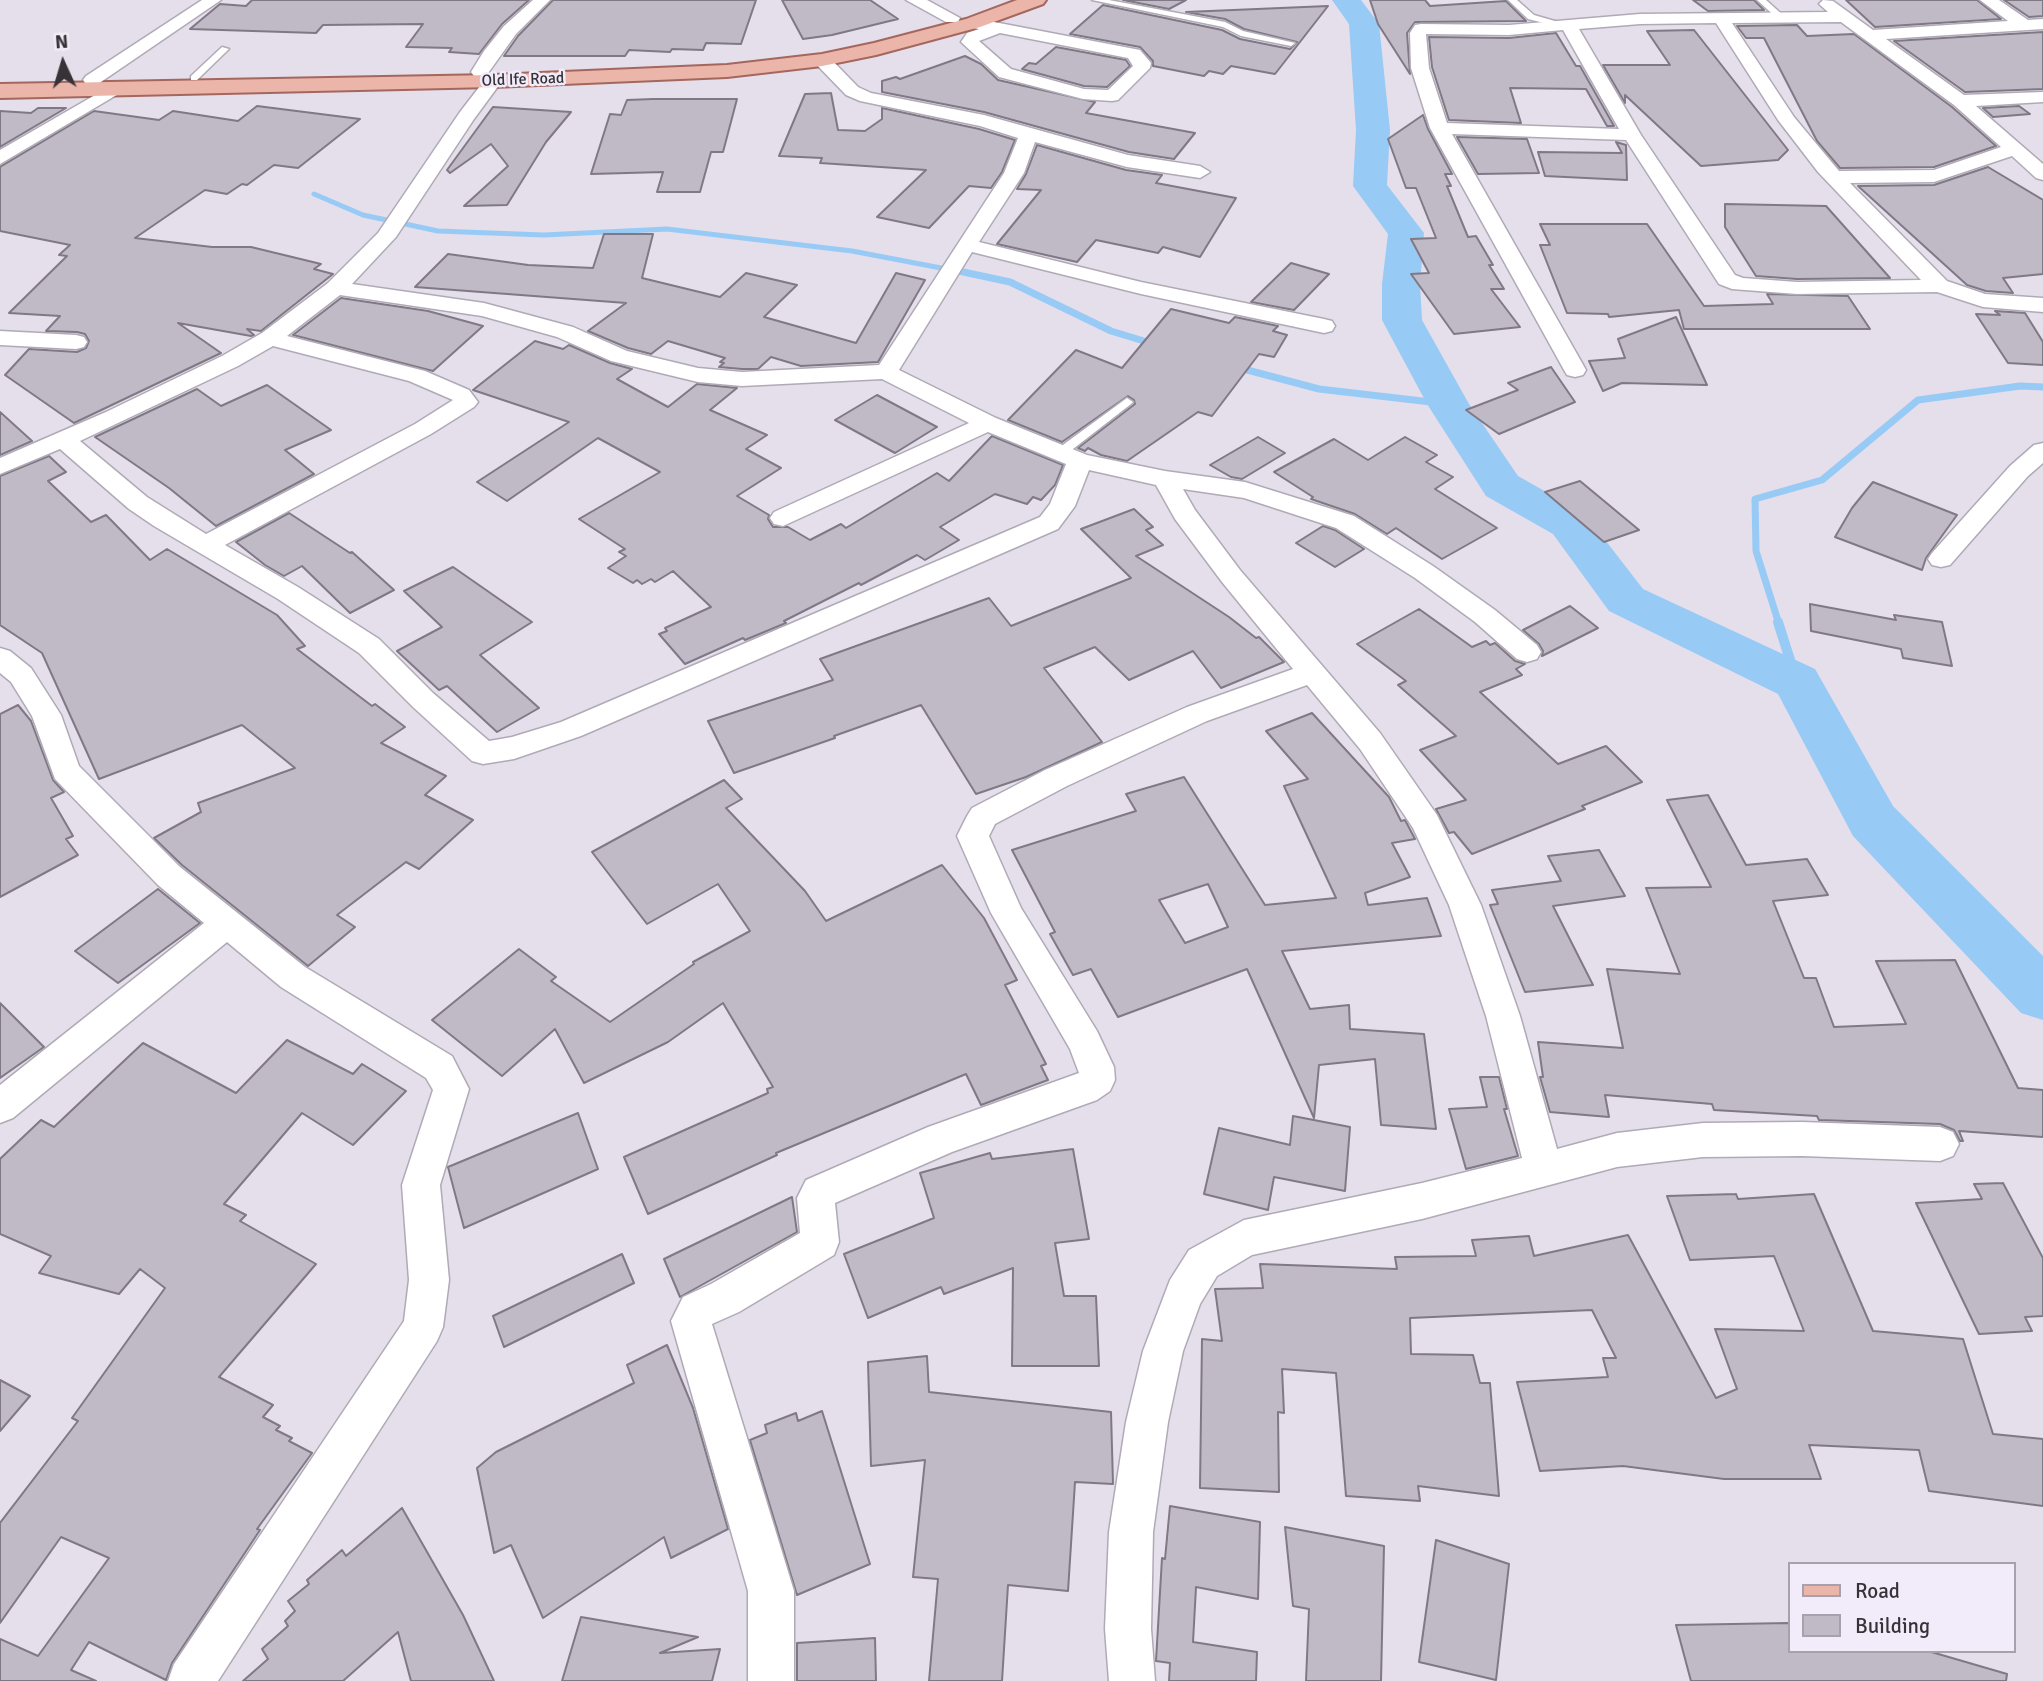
<!DOCTYPE html>
<style>
body{margin:0}
#map{position:relative;width:2043px;height:1681px;overflow:hidden;background:#e5deeb;font-family:Signika,sans-serif}
canvas{display:block}
.legend{position:absolute;left:1788px;top:1562px;width:228px;height:91px;box-sizing:border-box;background:#f2ebf9;border:2px solid #a7a1ac;margin:0;padding:9px 12px;list-style:none;font-size:21px;color:#363338}
.legend li{display:flex;align-items:center;gap:14px;height:35px}
.legend b{width:35px;border:2px solid #a7a1ac}
.north{position:absolute;left:28px;top:28px;width:70px;height:70px;-webkit-text-stroke:5px #f2ebf9;paint-order:stroke;rotate:356deg;font-size:19px;font-weight:700;line-height:28px;text-align:center;color:#363338}
.north::after{content:'';display:block;margin:auto;width:24px;height:32px;background:#363338;clip-path:polygon(50% 0,100% 100%,50% 72%,0 100%)}
</style>
<div id="map">
<canvas width="2043" height="1681"></canvas>
<ul class="legend">
<li><b style="height:9px;background:#ecb5aa"></b>Road</li>
<li><b style="height:19px;background:#c0bac7"></b>Building</li>
</ul>
<div class="north">N</div>
</div>
<script>
const g = document.querySelector('canvas').getContext('2d');
g.lineJoin = 'round';
function poly(rows) {
  const path = new Path2D();
  for (const r of rows) {
    path.moveTo(r[0], r[1]);
    for (let i = 2; i < r.length; i += 2) path.lineTo(r[i], r[i + 1]);
  }
  return path;
}
function stroke(path, color, width, dash) {
  g.strokeStyle = color;
  g.lineWidth = width;
  g.lineCap = dash ? 'butt' : 'round';
  g.setLineDash(dash || []);
  g.stroke(path);
}
function fill(path, color) {
  g.fillStyle = color;
  g.fill(path, 'evenodd');
}
function write(font, color, halo, rows, align = 'center') {
  g.font = font + ' Signika,sans-serif';
  g.lineWidth = 5;
  g.setLineDash([]);
  g.textBaseline = 'middle';
  g.strokeStyle = halo;
  g.fillStyle = color;
  for (const [text, x, y, turn = 0] of rows) {
    g.save();
    g.translate(x, y);
    g.rotate((+turn || 0) * Math.PI / 180);
    g.textAlign = isNaN(turn) ? turn : align;
    if (halo) g.strokeText(text, 0, 0);
    g.fillText(text, 0, 0);
    g.restore();
  }
}
const streamFar2 = poly([
 [314,194,363,215,438,231,544,235,667,229,852,251,962,272]
]);
const streamFar1 = poly([
 [954,270,1010,282,1111,331,1157,345],
 [1236,367,1319,389,1448,404],
 [1779,624,1756,551,1755,499,1822,480,1918,400,2020,386,2043,387]
]);
const stream = poly([
 [1778,622,1797,682]
]);
const river = poly([
 [1332,0,1361,0,1379,24,1390,130,1387,185,1424,233,1420,284,1422,320,1469,404,1518,476,1585,514,1643,589,1815,669,1893,806,2043,956,2043,1020,2021,1013,1853,836,1778,694,1609,611,1553,534,1486,496,1427,404,1382,320,1382,284,1388,234,1353,186,1356,130,1349,24,1332,0]
]);
const building = poly([
 [252,0,529,0,502,24,479,54,449,52,452,48,406,47,423,24,323,25,316,33,190,29,220,4,246,6,252,0],
 [553,0,756,0,741,44,706,43,703,50,672,49,670,52,629,50,625,56,504,56,518,36,553,0],
 [782,0,870,0,898,19,832,35,803,39,782,0],
 [1123,0,1186,0,1169,9,1123,0],
 [1370,0,1425,0,1430,6,1506,1,1526,21,1415,22,1407,33,1410,74,1378,24,1370,0],
 [1693,0,1754,0,1764,10,1708,11,1693,0],
 [1846,0,1977,0,2001,19,1875,27,1846,0],
 [2004,0,2043,0,2043,16,2029,17,2004,0],
 [1103,5,1222,30,1240,39,1290,49,1297,42,1244,29,1225,19,1186,12,1328,6,1275,74,1231,66,1223,74,1209,71,1204,76,1153,66,1153,61,1140,47,1070,34,1103,5],
 [1797,25,1807,36,1854,34,1952,107,1996,146,1934,167,1840,168,1817,141,1764,38,1746,38,1737,26,1797,25],
 [1694,30,1788,150,1778,160,1701,166,1625,95,1625,103,1603,65,1670,65,1647,31,1694,30],
 [2043,32,2043,89,1965,92,1894,41,2043,32],
 [1556,33,1576,66,1580,66,1614,126,1607,126,1586,89,1510,88,1521,123,1449,120,1432,67,1429,37,1509,38,1556,33],
 [1056,47,1126,60,1130,66,1107,87,1084,86,1022,69,1029,63,1036,64,1056,47],
 [965,56,981,64,998,80,1095,102,1086,113,1195,133,1174,159,1129,152,984,112,882,92,882,81,896,77,900,79,965,56],
 [831,93,838,130,865,131,882,119,882,108,979,129,1015,140,1002,172,991,188,969,186,929,228,877,217,926,170,820,163,822,158,779,156,805,94,831,93],
 [653,99,737,99,723,152,711,152,700,192,657,192,663,172,591,174,610,114,621,115,627,100,653,99],
 [257,106,360,119,298,168,274,165,247,185,242,184,227,194,205,190,135,238,212,247,251,247,321,264,314,269,333,274,261,331,247,329,254,335,251,336,178,323,221,353,74,423,5,375,29,349,77,352,86,348,89,341,85,334,77,332,46,331,60,316,9,313,67,256,59,255,70,245,0,231,0,167,94,111,159,120,173,111,238,121,257,106],
 [2019,106,2030,114,1993,117,1983,108,2019,106],
 [493,107,571,112,546,142,507,205,464,206,508,166,491,144,450,173,447,170,493,107],
 [38,108,66,108,0,147,0,111,31,113,38,108],
 [1423,115,1428,129,1452,174,1445,174,1451,186,1447,186,1468,237,1476,236,1493,265,1489,265,1504,289,1491,289,1520,327,1454,334,1411,274,1429,273,1411,239,1436,238,1416,188,1406,188,1388,139,1423,115],
 [1457,137,1527,139,1539,173,1478,174,1457,137],
 [1616,142,1626,145,1627,180,1545,176,1538,152,1622,153,1616,142],
 [1037,145,1126,170,1162,175,1156,183,1236,198,1200,257,1163,247,1158,253,1096,240,1077,262,997,244,1041,190,1017,189,1026,174,1037,145],
 [1988,167,2043,200,2043,274,2003,278,2013,293,1986,291,1967,285,1858,186,1934,185,1988,167],
 [1725,204,1826,206,1890,278,1797,279,1756,276,1725,227,1725,204],
 [1540,224,1647,224,1704,306,1773,304,1767,294,1848,296,1870,329,1684,329,1679,310,1609,317,1608,314,1567,313,1540,245,1550,245,1540,224],
 [604,234,653,234,642,278,720,297,746,273,797,285,764,317,856,343,896,273,925,280,878,362,801,366,771,357,758,369,742,369,719,367,724,363,720,362,725,358,668,341,651,354,628,348,588,331,626,303,415,287,448,254,528,265,593,268,604,234],
 [1291,263,1329,274,1294,310,1251,302,1291,263],
 [341,298,428,311,483,326,433,371,293,335,341,298],
 [1171,309,1229,323,1235,317,1278,326,1273,331,1287,335,1274,357,1259,354,1212,416,1198,412,1127,461,1101,455,1088,448,1085,451,1078,448,1135,404,1134,400,1128,396,1062,442,1008,420,1076,350,1122,368,1171,309],
 [1995,311,2025,313,2043,342,2043,365,2008,363,1976,314,2000,315,1995,311],
 [1676,317,1707,385,1622,383,1603,391,1589,361,1625,358,1618,339,1676,317],
 [535,341,563,349,569,345,610,363,632,369,617,379,668,407,697,384,737,388,710,410,767,435,746,449,781,468,737,496,769,515,768,519,773,527,788,527,810,540,841,524,846,528,937,473,949,481,992,436,1063,465,1055,485,1041,500,1033,497,1027,504,995,494,940,527,959,540,925,560,917,555,861,585,859,583,784,621,786,623,745,640,743,638,685,664,659,634,667,631,665,628,711,607,673,571,655,582,651,579,642,584,637,580,633,583,608,568,626,556,619,552,625,549,579,519,660,472,598,438,507,501,477,482,569,422,473,390,535,341],
 [1551,367,1575,402,1499,434,1466,410,1518,390,1508,383,1551,367],
 [267,385,331,430,285,450,314,474,216,526,169,488,95,437,197,389,221,406,267,385],
 [877,395,937,427,895,453,835,420,877,395],
 [0,412,32,441,0,455,0,412],
 [1258,437,1285,453,1242,479,1231,477,1210,465,1258,437],
 [1405,437,1437,455,1426,462,1453,477,1435,489,1497,528,1442,559,1396,528,1387,534,1355,514,1311,499,1313,497,1274,472,1334,439,1368,460,1405,437],
 [49,456,66,472,48,481,91,522,106,515,150,560,167,549,277,615,305,646,297,649,372,706,375,704,405,727,381,743,446,776,425,795,473,820,419,869,406,862,337,915,355,927,308,966,182,865,154,838,201,812,198,803,295,768,242,725,99,779,42,653,0,625,0,476,49,456],
 [1580,481,1639,530,1604,542,1545,492,1580,481],
 [1873,482,1957,515,1926,558,1922,570,1835,537,1852,508,1873,482],
 [1134,509,1153,527,1146,530,1163,545,1136,556,1229,617,1256,638,1259,637,1284,662,1221,688,1193,651,1129,680,1095,647,1044,668,1102,742,1026,777,976,794,921,705,834,736,835,738,734,773,708,721,833,680,820,659,989,598,1011,626,1131,578,1081,529,1134,509],
 [289,513,350,553,352,552,394,590,350,613,302,566,284,576,265,565,236,542,289,513],
 [1323,526,1335,530,1364,549,1335,567,1296,543,1323,526],
 [453,567,532,622,480,655,539,708,497,732,447,686,439,690,397,651,442,627,404,591,453,567],
 [1810,604,1896,620,1894,615,1942,622,1952,666,1903,658,1901,649,1811,631,1810,604],
 [1570,606,1598,628,1542,656,1543,651,1539,644,1523,630,1570,606],
 [1419,609,1472,647,1486,641,1490,645,1495,643,1515,661,1525,664,1516,669,1522,675,1480,692,1558,764,1606,746,1642,782,1582,806,1585,809,1472,854,1454,832,1449,833,1436,809,1466,800,1420,750,1456,736,1398,685,1406,681,1357,644,1419,609],
 [18,705,31,721,53,780,64,792,51,798,73,836,66,839,78,855,0,897,0,714,18,705],
 [1312,713,1389,797,1401,821,1405,820,1415,839,1392,843,1410,877,1365,893,1368,905,1427,898,1441,936,1282,951,1310,1009,1349,1005,1350,1029,1424,1034,1436,1129,1381,1125,1375,1059,1319,1065,1314,1118,1247,969,1118,1017,1091,969,1073,975,1050,934,1055,932,1012,850,1136,811,1126,794,1184,777,1265,905,1336,898,1284,786,1308,779,1266,731,1312,713],
 [1208,884,1228,927,1185,943,1159,900,1208,884],
 [724,780,742,799,726,808,805,891,826,921,942,865,984,918,1017,980,1005,985,1046,1064,1041,1066,1048,1080,981,1105,966,1074,776,1153,777,1155,648,1214,624,1157,768,1093,767,1089,773,1087,723,1003,668,1042,584,1083,555,1029,502,1076,432,1020,519,949,556,977,551,981,610,1022,694,964,693,962,750,931,718,884,647,924,592,852,724,780],
 [1708,795,1746,865,1807,859,1828,895,1773,901,1804,978,1816,978,1834,1027,1906,1024,1876,961,1955,960,2018,1088,2043,1090,2043,1137,1959,1131,1963,1141,1960,1141,1954,1130,1940,1124,1819,1120,1817,1116,1714,1110,1712,1104,1605,1095,1609,1117,1550,1112,1540,1077,1543,1077,1538,1042,1623,1048,1607,969,1680,974,1646,888,1711,887,1667,800,1708,795],
 [1599,850,1625,896,1553,906,1593,985,1525,992,1490,905,1498,904,1492,890,1561,881,1548,856,1599,850],
 [158,889,200,923,118,983,75,951,158,889],
 [0,1003,44,1047,0,1078,0,1003],
 [287,1040,353,1074,362,1064,406,1091,353,1145,302,1113,224,1204,246,1215,240,1221,316,1264,219,1377,273,1405,263,1417,280,1426,276,1430,292,1438,289,1441,312,1453,257,1529,260,1530,172,1663,166,1680,89,1642,71,1670,96,1681,0,1681,0,1639,38,1656,109,1558,61,1537,0,1623,0,1523,78,1421,72,1418,165,1288,140,1269,119,1294,39,1273,51,1256,0,1234,0,1159,41,1120,54,1127,143,1043,236,1093,287,1040],
 [1480,1077,1499,1077,1507,1109,1504,1109,1518,1156,1466,1169,1449,1109,1487,1107,1480,1077],
 [578,1113,598,1169,464,1228,448,1167,578,1113],
 [1293,1116,1350,1127,1345,1191,1274,1177,1268,1210,1204,1194,1219,1128,1290,1145,1293,1116],
 [1073,1149,1089,1239,1055,1243,1064,1296,1096,1296,1099,1366,1012,1366,1013,1268,944,1294,941,1287,868,1318,844,1254,934,1218,920,1173,990,1153,992,1159,1073,1149],
 [2003,1183,2043,1258,2043,1316,2025,1317,2032,1331,1979,1334,1916,1203,1982,1199,1974,1184,2003,1183],
 [1736,1194,1738,1199,1814,1194,1873,1331,1963,1339,1993,1434,2043,1439,2043,1506,1929,1491,1919,1450,1809,1445,1821,1479,1724,1479,1623,1466,1540,1471,1517,1382,1608,1377,1603,1358,1616,1358,1592,1310,1410,1318,1411,1354,1473,1355,1480,1383,1490,1383,1499,1496,1418,1486,1420,1501,1346,1496,1336,1373,1282,1369,1284,1413,1278,1412,1279,1492,1200,1488,1202,1339,1222,1341,1215,1289,1263,1288,1260,1264,1397,1269,1395,1257,1476,1256,1472,1240,1529,1236,1534,1256,1628,1235,1716,1398,1737,1389,1715,1329,1804,1331,1774,1256,1690,1260,1667,1196,1736,1194],
 [792,1197,797,1232,680,1297,664,1259,792,1197],
 [622,1254,634,1283,504,1347,493,1316,622,1254],
 [667,1345,693,1408,728,1529,671,1558,664,1537,543,1618,511,1545,494,1553,477,1468,496,1452,634,1383,627,1365,667,1345],
 [927,1356,929,1392,1111,1412,1113,1484,1075,1482,1068,1591,1008,1585,1002,1681,929,1681,938,1579,913,1577,925,1460,871,1466,868,1362,927,1356],
 [0,1380,30,1396,0,1431,0,1380],
 [822,1411,870,1564,797,1595,750,1440,767,1433,765,1425,796,1413,798,1421,822,1411],
 [1170,1506,1260,1522,1258,1599,1196,1587,1193,1642,1257,1652,1256,1681,1169,1681,1170,1663,1156,1661,1162,1558,1165,1559,1170,1506],
 [402,1508,463,1615,494,1681,411,1681,398,1632,343,1681,243,1681,268,1659,262,1649,288,1626,285,1621,295,1611,288,1601,309,1584,307,1580,342,1550,346,1556,402,1508],
 [1285,1527,1384,1546,1381,1681,1306,1681,1309,1609,1293,1606,1285,1527],
 [1436,1540,1509,1564,1496,1680,1419,1662,1436,1540],
 [581,1617,698,1637,660,1653,720,1649,712,1681,562,1681,581,1617],
 [1789,1623,1789,1651,1928,1651,2007,1674,2006,1681,1691,1681,1676,1625,1789,1623],
 [875,1638,876,1681,797,1681,797,1643,875,1638]
]);
const service = poly([
 [1092,0,1109,0,1225,22,1243,31,1295,43,1291,46,1241,36,1223,27,1092,0],
 [1508,0,1517,0,1534,15,1572,26,1568,29,1528,19,1508,0],
 [1757,0,1766,0,1785,17,1778,19,1757,0],
 [222,47,229,49,197,80,191,80,191,76,222,47],
 [1127,398,1133,402,1131,404,1064,456,1056,456,1056,450,1127,398]
]);
const minor = poly([
 [202,0,221,0,98,84,86,84,83,80,86,76,202,0],
 [533,0,550,0,516,34,486,76,474,76,471,72,484,51,504,26,533,0],
 [906,0,927,0,960,18,958,22,946,22,906,0],
 [1980,0,1999,0,2028,20,2043,19,2043,29,1886,39,1964,95,2043,92,2043,102,1976,106,2043,164,2043,180,2036,178,2012,156,1934,182,1850,183,1947,281,1985,294,2043,298,2043,312,1983,307,1937,292,1797,294,1732,289,1719,284,1626,140,1452,134,1586,370,1583,375,1575,377,1567,375,1564,370,1430,128,1411,68,1410,33,1415,25,1421,24,1509,25,1640,14,1828,12,1819,4,1823,0,1833,1,1873,30,2008,21,1980,0],
 [1841,22,1954,105,2001,147,1934,170,1839,171,1794,117,1732,23,1841,22],
 [1716,23,1778,120,1818,172,1921,280,1797,282,1743,278,1735,275,1641,135,1579,29,1640,24,1716,23],
 [1563,30,1619,129,1447,123,1429,68,1426,34,1509,35,1563,30],
 [973,18,1140,50,1151,63,1150,68,1118,100,1112,101,1083,99,999,77,961,42,967,33,979,29,967,27,965,23,973,18],
 [1000,33,1128,58,1133,66,1108,90,1084,89,1011,69,979,41,1000,33],
 [822,55,828,56,858,87,871,93,984,115,1128,155,1200,166,1210,172,1200,178,1127,167,1035,142,1024,173,979,242,1141,282,1324,319,1332,321,1335,326,1332,331,1324,333,1141,294,972,252,899,370,996,418,1087,455,1165,471,1245,482,1354,516,1433,566,1495,610,1537,645,1541,652,1537,659,1527,662,1517,659,1475,622,1415,578,1336,528,1244,498,1183,489,1195,510,1240,570,1380,733,1437,815,1481,905,1520,1016,1557,1149,1617,1133,1703,1123,1802,1122,1940,1127,1953,1132,1959,1144,1953,1156,1940,1161,1802,1156,1703,1157,1617,1167,1422,1219,1252,1255,1217,1276,1200,1304,1183,1351,1168,1422,1153,1532,1151,1629,1155,1681,1109,1681,1105,1629,1109,1532,1126,1422,1143,1351,1170,1280,1189,1250,1244,1220,1422,1183,1522,1158,1486,1016,1449,905,1413,828,1360,749,1307,685,1207,721,1067,786,995,824,989,836,1021,908,1097,1031,1114,1067,1115,1080,1110,1091,1097,1100,952,1152,835,1203,839,1242,834,1255,739,1312,712,1324,794,1591,794,1681,748,1681,748,1591,671,1321,683,1297,711,1284,800,1233,797,1198,806,1180,928,1127,1079,1073,1070,1049,991,913,957,836,967,816,972,808,1045,770,1187,707,1293,669,1222,582,1175,519,1156,485,1089,470,1075,506,1058,529,581,736,514,759,483,764,472,761,413,707,359,653,278,599,154,526,129,509,60,449,0,474,0,458,106,412,222,356,262,333,328,283,378,233,460,112,487,77,493,76,502,81,474,119,396,237,352,284,484,303,573,327,627,351,698,368,742,372,879,365,1004,173,1018,138,980,126,860,101,846,95,816,64,813,60,816,56,822,55],
 [340,295,482,316,557,337,611,361,698,382,742,386,882,379,969,423,774,512,770,518,774,524,783,526,988,432,1066,464,1050,504,1040,517,561,722,512,737,489,741,433,693,379,639,298,587,225,545,431,434,474,407,478,402,469,390,425,371,287,336,340,295],
 [273,346,409,381,453,400,415,424,206,534,147,497,80,441,238,366,273,346],
 [114,84,123,89,120,93,0,164,0,150,114,84],
 [0,331,76,335,84,337,87,342,84,347,76,349,0,345,0,331],
 [2043,443,2043,463,2028,476,1950,565,1941,567,1932,565,1928,559,1932,553,2010,466,2034,445,2043,443],
 [0,648,10,651,31,668,61,715,79,766,180,867,305,967,452,1056,469,1089,440,1185,449,1280,443,1327,437,1341,218,1681,168,1681,174,1664,404,1321,409,1280,402,1185,433,1090,426,1078,281,987,227,942,13,1118,0,1123,0,1085,204,923,158,885,55,779,32,716,11,682,0,673,0,648]
]);
const primary = poly([
 [1017,0,1046,0,1043,4,980,27,876,55,822,66,727,77,493,87,0,98,0,84,493,75,727,65,822,54,874,43,966,19,1017,0]
]);
const farStreetnames = [
 ["Old Ife Road",523,80,-2]
];
stroke(streamFar2, '#98caf6', 5);
stroke(streamFar1, '#98caf6', 7);
stroke(stream, '#98caf6', 10);
fill(river, '#98caf6');
fill(building, '#c0bac7');
stroke(building, '#807985', 2);
stroke(service, '#b0aab7', 3);
stroke(minor, '#b0aab7', 3);
stroke(primary, '#a4675d', 4);
fill(service, '#fff');
fill(minor, '#fff');
fill(primary, '#ecb5aa');
write('16px', '#363338', '#f2ebf9', farStreetnames);
</script>
